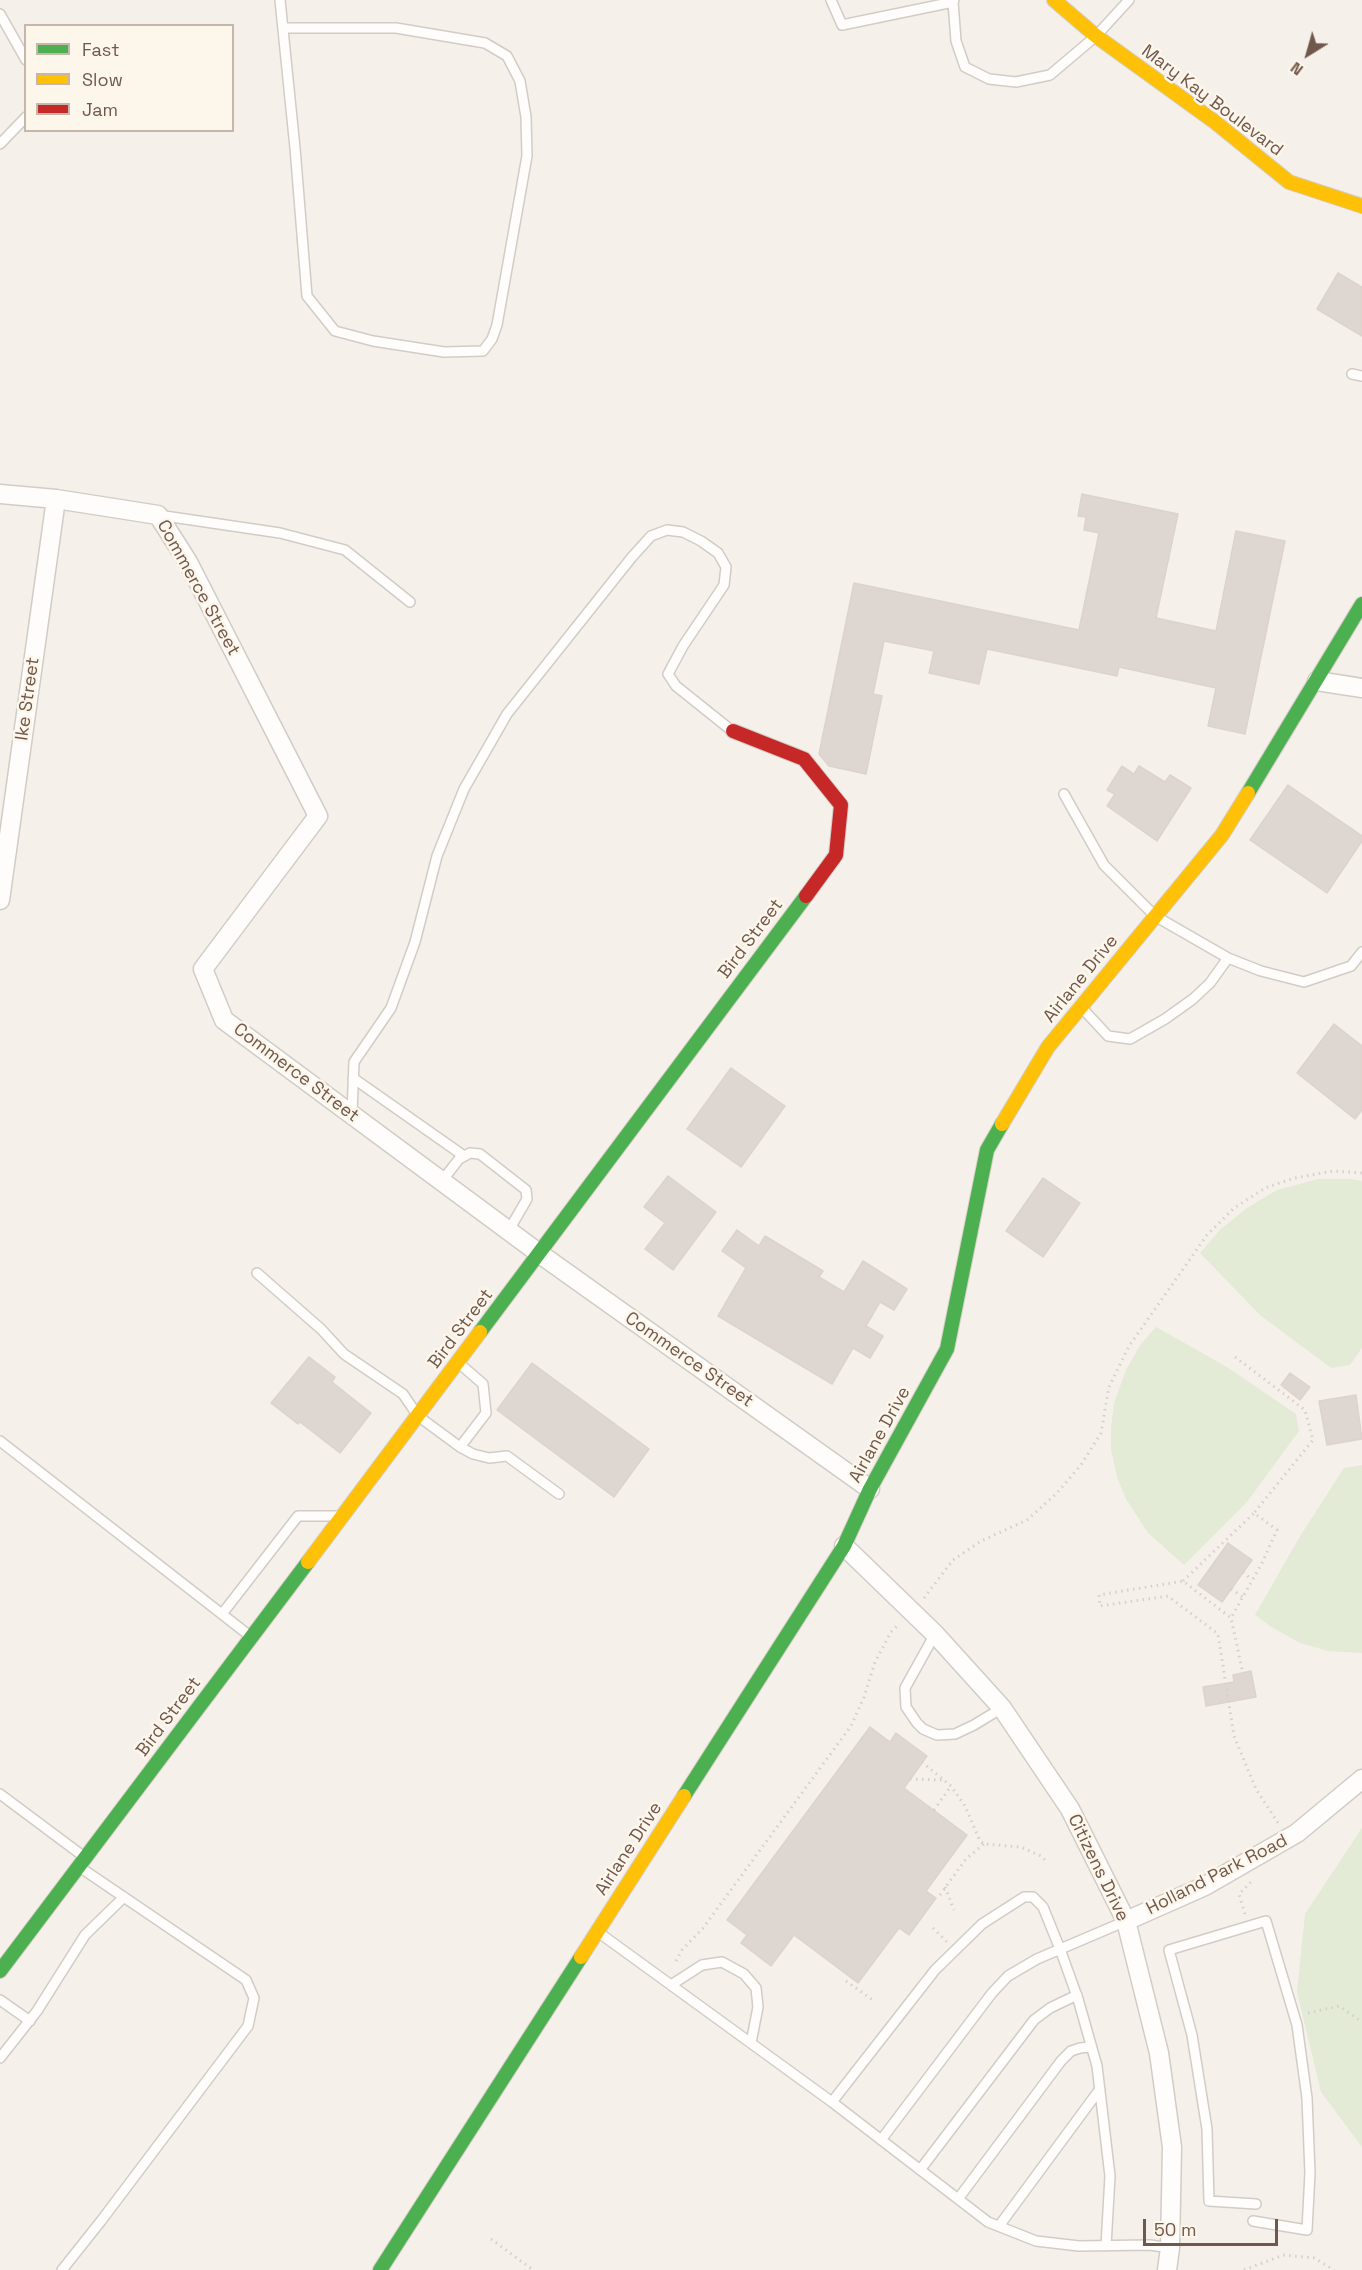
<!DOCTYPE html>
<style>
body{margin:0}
#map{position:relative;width:1362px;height:2270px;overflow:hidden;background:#f5f0ea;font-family:"Space Grotesk",sans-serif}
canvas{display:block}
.legend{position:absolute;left:24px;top:24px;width:210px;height:108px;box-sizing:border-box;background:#fdf6eb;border:2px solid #c5b7ac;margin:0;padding:8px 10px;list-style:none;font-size:18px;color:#71584d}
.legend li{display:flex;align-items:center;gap:12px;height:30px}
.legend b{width:30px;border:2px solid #c5b7ac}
.north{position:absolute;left:1278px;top:24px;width:60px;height:60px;-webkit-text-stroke:4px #fdf6eb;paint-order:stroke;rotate:217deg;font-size:16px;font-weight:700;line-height:24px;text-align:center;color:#71584d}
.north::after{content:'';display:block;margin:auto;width:21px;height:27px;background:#71584d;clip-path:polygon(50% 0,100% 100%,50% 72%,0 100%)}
.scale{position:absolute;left:1143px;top:2219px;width:135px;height:27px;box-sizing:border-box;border:3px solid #71584d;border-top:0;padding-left:8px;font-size:18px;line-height:21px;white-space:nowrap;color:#71584d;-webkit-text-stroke:4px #fdf6eb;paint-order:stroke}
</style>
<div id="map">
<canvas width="1362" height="2270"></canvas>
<ul class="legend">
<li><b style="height:8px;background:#4caf50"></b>Fast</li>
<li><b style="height:8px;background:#ffc107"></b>Slow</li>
<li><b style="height:8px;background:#c62828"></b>Jam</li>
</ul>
<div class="north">N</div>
<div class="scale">50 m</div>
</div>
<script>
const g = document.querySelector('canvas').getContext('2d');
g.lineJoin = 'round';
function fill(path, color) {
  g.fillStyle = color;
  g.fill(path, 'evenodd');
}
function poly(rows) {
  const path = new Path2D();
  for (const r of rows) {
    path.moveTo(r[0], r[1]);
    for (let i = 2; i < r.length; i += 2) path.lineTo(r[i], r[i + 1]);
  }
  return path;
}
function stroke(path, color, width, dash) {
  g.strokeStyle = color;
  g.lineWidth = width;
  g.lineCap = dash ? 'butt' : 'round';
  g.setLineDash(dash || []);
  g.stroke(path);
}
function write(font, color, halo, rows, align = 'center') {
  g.font = font + ' "Space Grotesk",sans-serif';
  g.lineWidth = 5;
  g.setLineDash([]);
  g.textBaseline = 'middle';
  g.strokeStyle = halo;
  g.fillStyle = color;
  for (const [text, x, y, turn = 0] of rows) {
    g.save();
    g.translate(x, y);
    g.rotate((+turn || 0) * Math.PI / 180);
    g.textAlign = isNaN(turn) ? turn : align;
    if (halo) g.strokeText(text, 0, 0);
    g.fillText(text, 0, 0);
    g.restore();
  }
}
const green = poly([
 [1318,1179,1350,1179,1362,1181,1362,1348,1350,1365,1331,1368,1260,1315,1200,1253,1221,1229,1247,1208,1277,1190],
 [1156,1327,1227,1367,1296,1414,1299,1431,1247,1502,1184,1565,1148,1533,1126,1499,1118,1480,1111,1450,1111,1428,1114,1403,1126,1370,1141,1344],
 [1362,1465,1362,1653,1328,1651,1300,1643,1273,1628,1255,1615,1299,1538,1344,1468],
 [1362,1828,1362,2147,1321,2092,1297,1992,1305,1914]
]);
const building = poly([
 [1338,273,1362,287,1362,336,1317,309,1338,273],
 [1082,494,1178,514,1156,618,1216,631,1236,531,1285,541,1245,734,1208,726,1216,688,1119,667,1117,676,987,649,979,684,929,673,934,651,884,641,873,694,882,696,866,774,829,766,819,754,854,583,1079,630,1099,533,1084,530,1086,517,1078,516,1082,494],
 [1122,766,1134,774,1139,766,1165,782,1170,775,1191,788,1157,841,1107,806,1115,794,1107,790,1122,766],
 [1288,785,1362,836,1362,841,1327,893,1250,840,1288,785],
 [1334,1024,1362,1046,1362,1110,1355,1119,1297,1073,1334,1024],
 [731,1068,785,1106,741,1167,687,1129,731,1068],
 [668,1176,716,1212,673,1270,645,1249,665,1223,644,1207,668,1176],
 [1043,1178,1080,1203,1043,1257,1006,1231,1043,1178],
 [737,1230,759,1246,765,1236,823,1271,819,1277,844,1292,863,1261,907,1289,894,1310,880,1302,866,1326,883,1336,870,1358,853,1348,832,1384,718,1316,746,1268,722,1251,737,1230],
 [309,1357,335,1377,332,1382,371,1413,340,1453,300,1422,298,1424,271,1403,309,1357],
 [532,1363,649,1449,614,1497,497,1410,532,1363],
 [1290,1373,1310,1387,1300,1400,1281,1385,1290,1373],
 [1356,1395,1362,1439,1327,1445,1319,1401,1356,1395],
 [1228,1543,1252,1560,1222,1602,1198,1585,1228,1543],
 [1251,1671,1256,1697,1206,1706,1203,1687,1234,1682,1233,1675,1251,1671],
 [870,1727,890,1742,896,1733,927,1756,904,1788,967,1835,926,1891,936,1898,909,1935,899,1928,858,1983,794,1935,771,1966,741,1943,747,1935,727,1920,870,1727]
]);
const path = poly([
 [1235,1357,1305,1410,1313,1440,1254,1513],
 [1243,1572,1252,1580],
 [1183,1581,1254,1513,1277,1530,1262,1563,1231,1618],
 [1231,1589,1243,1597],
 [924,1598,953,1560,981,1541,1027,1520,1056,1494,1081,1465,1101,1433,1109,1387,1129,1346,1207,1235,1234,1208,1265,1188,1295,1178,1333,1171,1362,1173],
 [1242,1669,1231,1618,1183,1581,1099,1595,1100,1606,1168,1596,1218,1634,1234,1736,1256,1789,1278,1823],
 [922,1762,951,1786,965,1806,980,1841,984,1844,1021,1847,1041,1856,1046,1861],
 [910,1779,945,1780],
 [934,1810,951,1786],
 [945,1887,954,1910],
 [940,1895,966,1859,984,1844],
 [1245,1914,1239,1894,1251,1882],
 [933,1928,947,1942],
 [676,1961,682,1950,703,1928,851,1726,864,1697,875,1662,891,1632,899,1624],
 [846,1981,874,2001],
 [1308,2013,1339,2006,1362,2022],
 [491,2239,533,2270],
 [1244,2270,1283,2255,1314,2258,1334,2270]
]);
const lane = poly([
 [280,0,295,148,307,296,335,331,373,341,444,352,483,351,492,339,497,325,527,156,526,117,520,81,507,56,485,43,396,28,283,28],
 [831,0,842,25,953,2],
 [954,0,953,2,956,41,965,67,989,79,1016,82,1050,75,1096,36,1129,0],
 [0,14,26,60],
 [0,144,26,117],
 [1352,374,1362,376],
 [158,515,280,533,345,550,410,602],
 [1064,794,1104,865,1155,916,1228,958,1261,971,1304,982,1351,966,1362,952],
 [1082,1008,1108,1036,1130,1039,1165,1019,1193,999,1210,983,1228,958],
 [353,1078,464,1156],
 [352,1113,354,1062,391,1008,415,942,437,856,464,789,507,714,632,557,651,536,667,530,683,532,701,541,718,553,726,567,724,585,683,646,668,674,676,686,731,730],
 [442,1181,459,1159,470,1153,480,1154,526,1190,527,1199,509,1230],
 [257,1273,321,1329,344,1354,403,1394,418,1416,460,1447,473,1454,489,1458,507,1456,559,1494],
 [460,1364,483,1384,486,1413,460,1447],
 [0,1441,250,1636],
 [222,1614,298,1516,336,1516],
 [935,1634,905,1688,906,1707,917,1723,923,1729,937,1735,955,1734,974,1725,1002,1708],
 [0,1794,83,1856],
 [598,1932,832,2102,988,2222,1036,2241,1079,2246,1150,2245,1170,2248],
 [671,1985,702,1965,722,1962,744,1974,756,1988,758,2007,751,2043],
 [0,2000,30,2021],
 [0,2058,37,2011,85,1935,124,1897],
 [832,2102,935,1970,982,1924,1024,1897,1033,1897,1043,1907,1060,1949,1078,1999,1097,2066,1110,2176,1106,2246],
 [881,2140,992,1993,1008,1976,1037,1959,1126,1921],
 [920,2170,1034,2020,1050,2008,1077,1995],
 [958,2199,1061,2061,1071,2051,1080,2048,1091,2047],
 [1253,2221,1307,2230,1310,2173,1307,2098,1297,2025,1266,1921,1169,1950,1192,2035,1207,2129,1209,2201,1256,2204],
 [999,2226,1100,2089],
 [62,2270,101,2221,248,2026,254,1998,246,1980,81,1868]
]);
const street = poly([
 [0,494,56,499,158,515,188,562,318,816,203,969,224,1020,540,1254,870,1489],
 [1317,681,1362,688],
 [0,900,56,499],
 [844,1546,935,1634,1002,1708,1070,1809,1126,1921,1159,2053,1172,2147,1170,2248,1167,2270],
 [1126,1921,1205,1886,1297,1833,1362,1779]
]);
const fast = poly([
 [1248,793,1362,604],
 [480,1332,806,896],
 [684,1796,844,1546,870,1489,947,1349,987,1150,1002,1124],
 [0,1971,308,1562],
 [380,2270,581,1957]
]);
const slow = poly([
 [1054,0,1096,36,1215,122,1289,182,1362,206],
 [1002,1124,1048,1047,1222,835,1248,793],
 [308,1562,480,1332],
 [581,1957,684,1796]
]);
const jam = poly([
 [733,731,804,759,841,805,836,855,806,896]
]);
const streetNames = [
 ["Mary Kay Boulevard",1212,101,37],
 ["Commerce Street",198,588,61],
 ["Ike Street",28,699,-82],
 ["Bird Street",751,939,-53],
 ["Airlane Drive",1081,979,-51],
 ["Commerce Street",296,1073,37],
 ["Bird Street",461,1329,-53],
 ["Commerce Street",689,1360,35],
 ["Airlane Drive",880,1435,-61],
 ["Bird Street",169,1717,-53],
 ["Airlane Drive",629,1849,-57],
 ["Citizens Drive",1098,1868,64],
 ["Holland Park Road",1217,1875,-27]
];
fill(green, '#e3ebd6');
fill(building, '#ded6d0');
stroke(building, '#ddd3cd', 1.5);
stroke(lane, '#d2ccc6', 12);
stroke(street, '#d2ccc6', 21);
stroke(fast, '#d4cdc6', 16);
stroke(slow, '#d4cdc6', 16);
stroke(jam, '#d4cdc6', 16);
stroke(path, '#d6d0cb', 3, [1.5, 4.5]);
stroke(lane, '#fefdfc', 9);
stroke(street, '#fefdfc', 18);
stroke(fast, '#4caf50', 14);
stroke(slow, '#ffc107', 14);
stroke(jam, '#c62828', 14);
write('18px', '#71584d', '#fdf6eb', streetNames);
</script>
